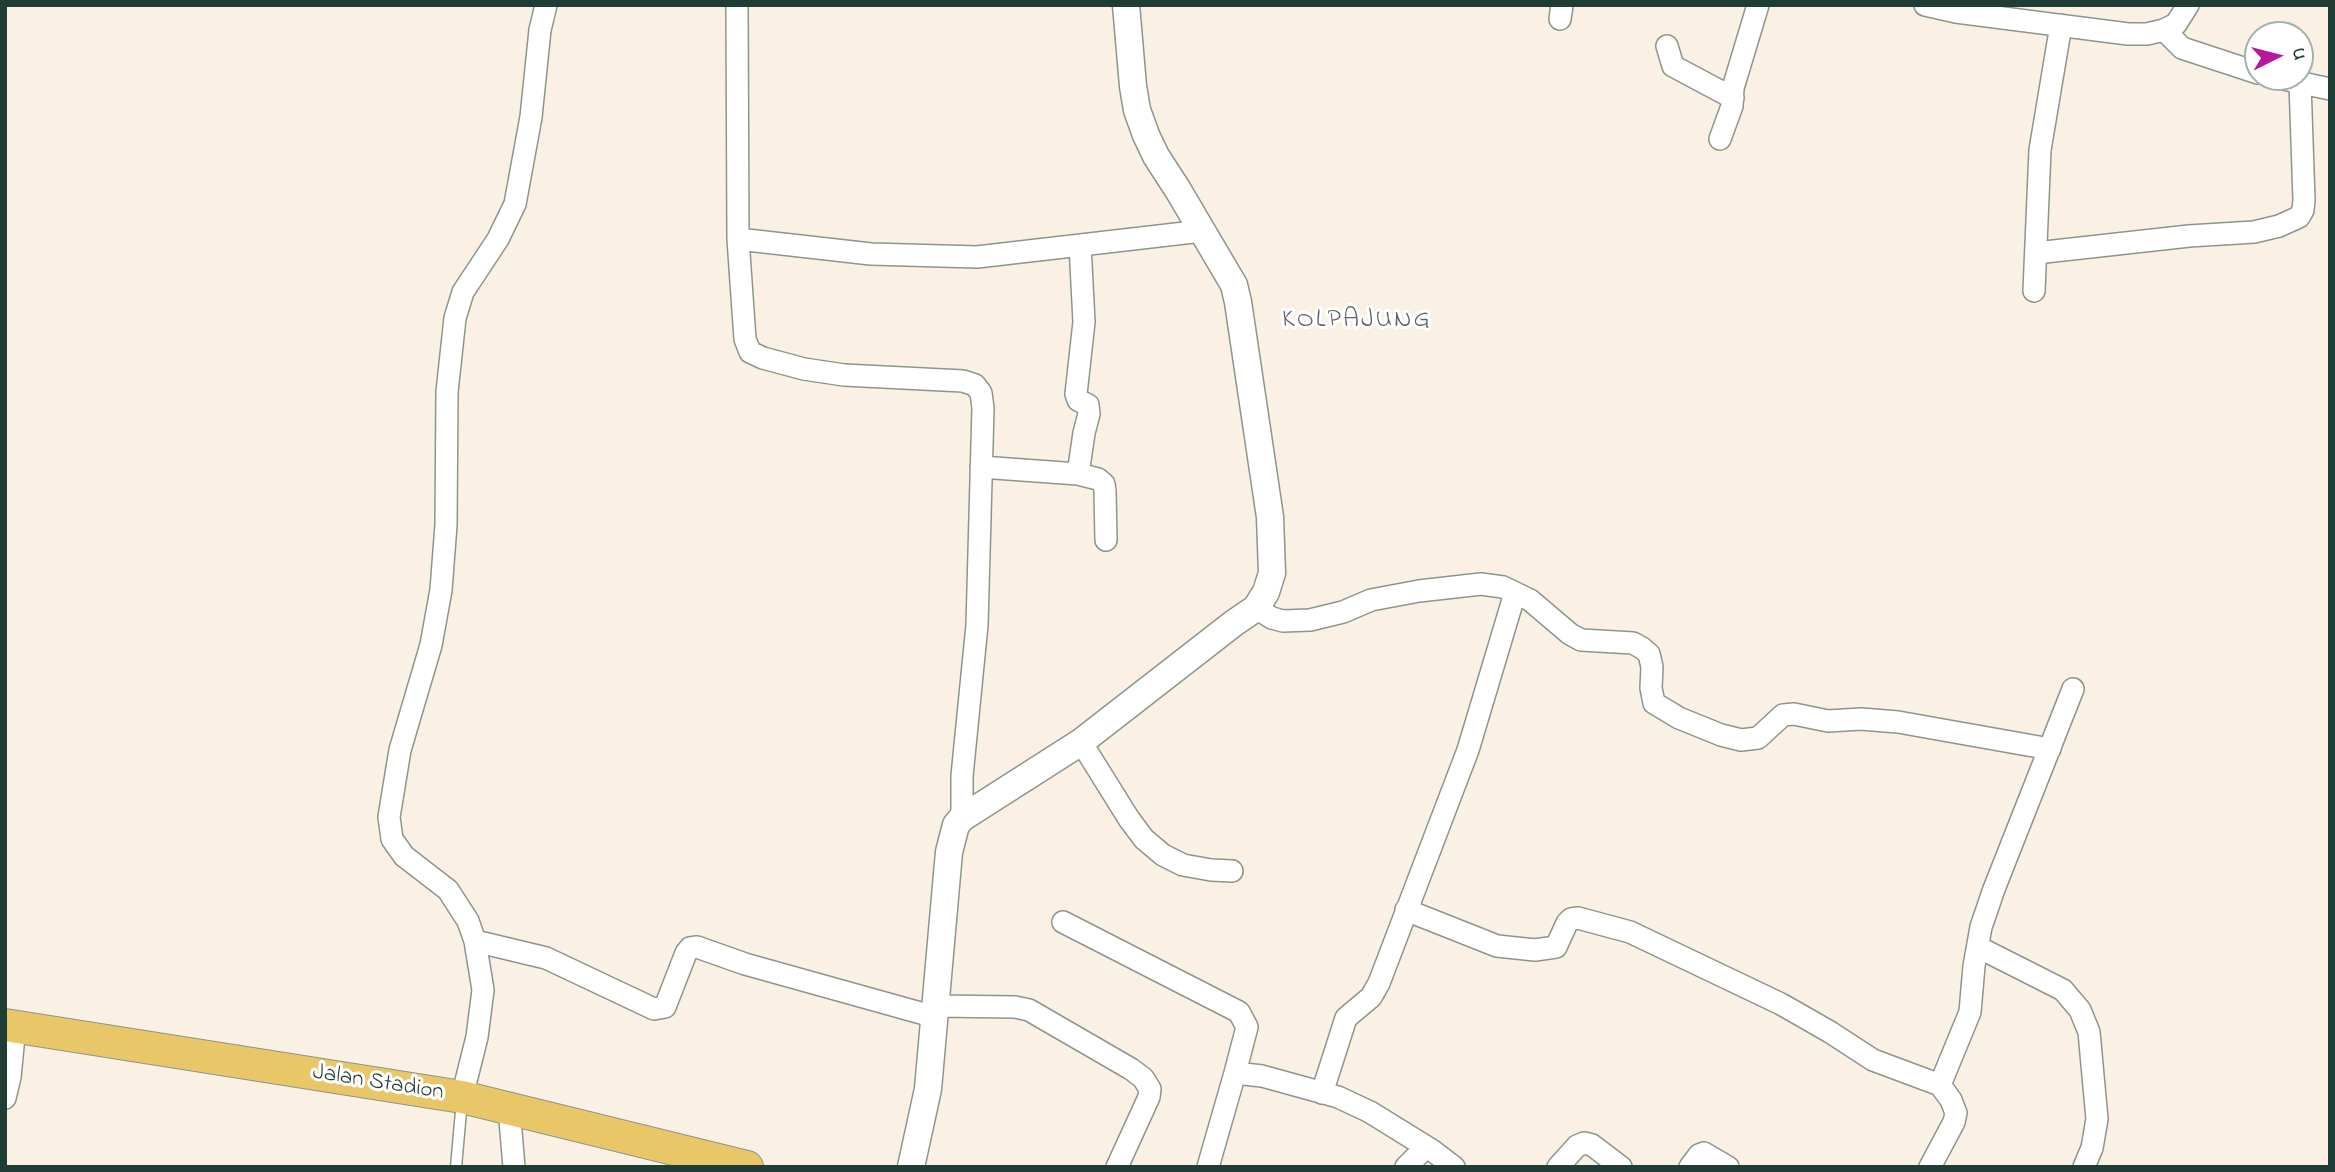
<!DOCTYPE html>
<style>
body{margin:0}
#map{position:relative;width:2335px;height:1172px;overflow:hidden;background:#faf0e3;font-family:"Indie Flower",sans-serif}
canvas{display:block}
.frame{position:absolute;inset:0;border:7px solid #1f3d34;pointer-events:none}
.north{position:absolute;left:2244px;top:21px;width:70px;height:70px;box-sizing:border-box;background:#fff;border:2px solid #a5b1ae;border-radius:50%;rotate:84deg;font-size:19px;font-weight:700;line-height:28px;text-align:center;color:#1f3d34}
.north::after{content:'';display:block;margin:auto;width:24px;height:32px;background:#b5179e;clip-path:polygon(50% 0,100% 100%,50% 72%,0 100%)}
</style>
<div id="map">
<canvas width="2335" height="1172"></canvas>
<div class="frame"></div>
<div class="north">U</div>
</div>
<script>
const g = document.querySelector('canvas').getContext('2d');
g.lineJoin = 'round';
function poly(rows) {
  const path = new Path2D();
  for (const r of rows) {
    path.moveTo(r[0], r[1]);
    for (let i = 2; i < r.length; i += 2) path.lineTo(r[i], r[i + 1]);
  }
  return path;
}
function stroke(path, color, width, dash) {
  g.strokeStyle = color;
  g.lineWidth = width;
  g.lineCap = dash ? 'butt' : 'round';
  g.setLineDash(dash || []);
  g.stroke(path);
}
function write(font, color, halo, rows, align = 'center') {
  g.font = font + ' "Indie Flower",sans-serif';
  g.lineWidth = 6;
  g.setLineDash([]);
  g.textBaseline = 'middle';
  g.strokeStyle = halo;
  g.fillStyle = color;
  for (const [text, x, y, turn = 0] of rows) {
    g.save();
    g.translate(x, y);
    g.rotate((+turn || 0) * Math.PI / 180);
    g.textAlign = isNaN(turn) ? turn : align;
    if (halo) g.strokeText(text, 0, 0);
    g.fillText(text, 0, 0);
    g.restore();
  }
}
const service = poly([
 [456,1167,462,1100]
]);
const minor = poly([
 [737,5,738,239,745,339,750,352,763,358,804,369,844,375,963,381,975,385,981,393,983,408,977,625,962,776,962,818],
 [1925,5,1956,12,2128,34,2147,34,2164,30,2176,24,2188,5],
 [1560,19,1562,5],
 [2164,30,2182,48,2258,73],
 [1667,46,1673,66,1733,98],
 [2274,77,2330,89],
 [1720,139,1732,106,1733,88,1758,5],
 [738,239,871,254,977,257,1202,231],
 [2036,253,2189,236,2254,232,2279,226,2299,217,2303,210,2304,200,2300,83],
 [2034,291,2040,150,2061,25],
 [981,467,1078,474,1098,479,1104,484,1105,491,1106,540],
 [1078,474,1084,433,1089,414,1088,405,1078,400,1076,394,1084,322,1080,245],
 [1256,608,1272,618,1283,621,1310,620,1343,612,1371,600,1419,591,1481,584,1503,587,1530,600,1570,634,1581,640,1633,643,1642,648,1649,654,1652,667,1651,688,1654,703,1679,718,1721,735,1741,740,1758,738,1783,715,1794,714,1828,721,1861,719,1898,722,2050,749],
 [1081,742,1129,819,1144,839,1163,855,1183,865,1211,870,1232,871],
 [1406,910,1497,946,1535,950,1556,947,1567,923,1571,919,1578,918,1630,932,1781,1004,1830,1032,1873,1060,1940,1085,1951,1100,1956,1113,1954,1122,1930,1167],
 [1063,922,1239,1012,1247,1027,1235,1073],
 [475,941,546,958,654,1009,665,1007,686,953,690,948,697,947,745,964,935,1017],
 [1978,947,2063,990,2080,1010,2089,1032,2097,1119,2092,1148,2084,1167],
 [936,1006,1015,1007,1029,1010,1131,1069,1143,1078,1150,1089,1149,1097,1117,1167],
 [1940,1085,1970,1012,1974,966,1981,927,1994,889,2073,689],
 [1322,1093,1346,1018,1371,997,1379,983,1468,750,1515,593],
 [462,1097,477,1037,483,990,475,941,468,921,448,890,404,856,392,839,389,817,400,750,431,645,441,590,446,525,447,392,455,318,463,292,498,239,515,204,531,117,540,30,546,5],
 [5,1098,10,1077,15,1026],
 [509,1108,514,1167],
 [1208,1167,1235,1073,1262,1076,1338,1097,1370,1112,1433,1151,1454,1167],
 [1406,1167,1426,1147],
 [1558,1167,1577,1146,1584,1143,1592,1145,1621,1167],
 [1690,1167,1699,1155,1704,1153,1728,1167]
]);
const tertiary = poly([
 [911,1167,928,1089,949,852,956,825,962,818,1081,742,1234,623,1256,608,1266,592,1272,573,1270,517,1238,302,1234,285,1178,190,1156,156,1146,135,1137,110,1133,86,1126,5]
]);
const primary = poly([
 [5,1025,462,1097,747,1167]
]);
const streetNames = [
 ["Jalan Stadion",378,1084,9]
];
const quarterNames = [
 ["KOLPAJUNG",1357,322]
];
stroke(service, '#8c968c', 13);
stroke(minor, '#8c968c', 24);
stroke(tertiary, '#8c968c', 29);
stroke(primary, '#8c968c', 34);
stroke(service, '#fff', 10);
stroke(minor, '#fff', 21);
stroke(tertiary, '#fff', 26);
stroke(primary, '#e9c769', 32);
write('23px', '#1f3d34', '#fff', streetNames);
g.letterSpacing = '2px';
write('26px', '#5e636f', '#fff', quarterNames);
g.letterSpacing = '0px';
</script>
